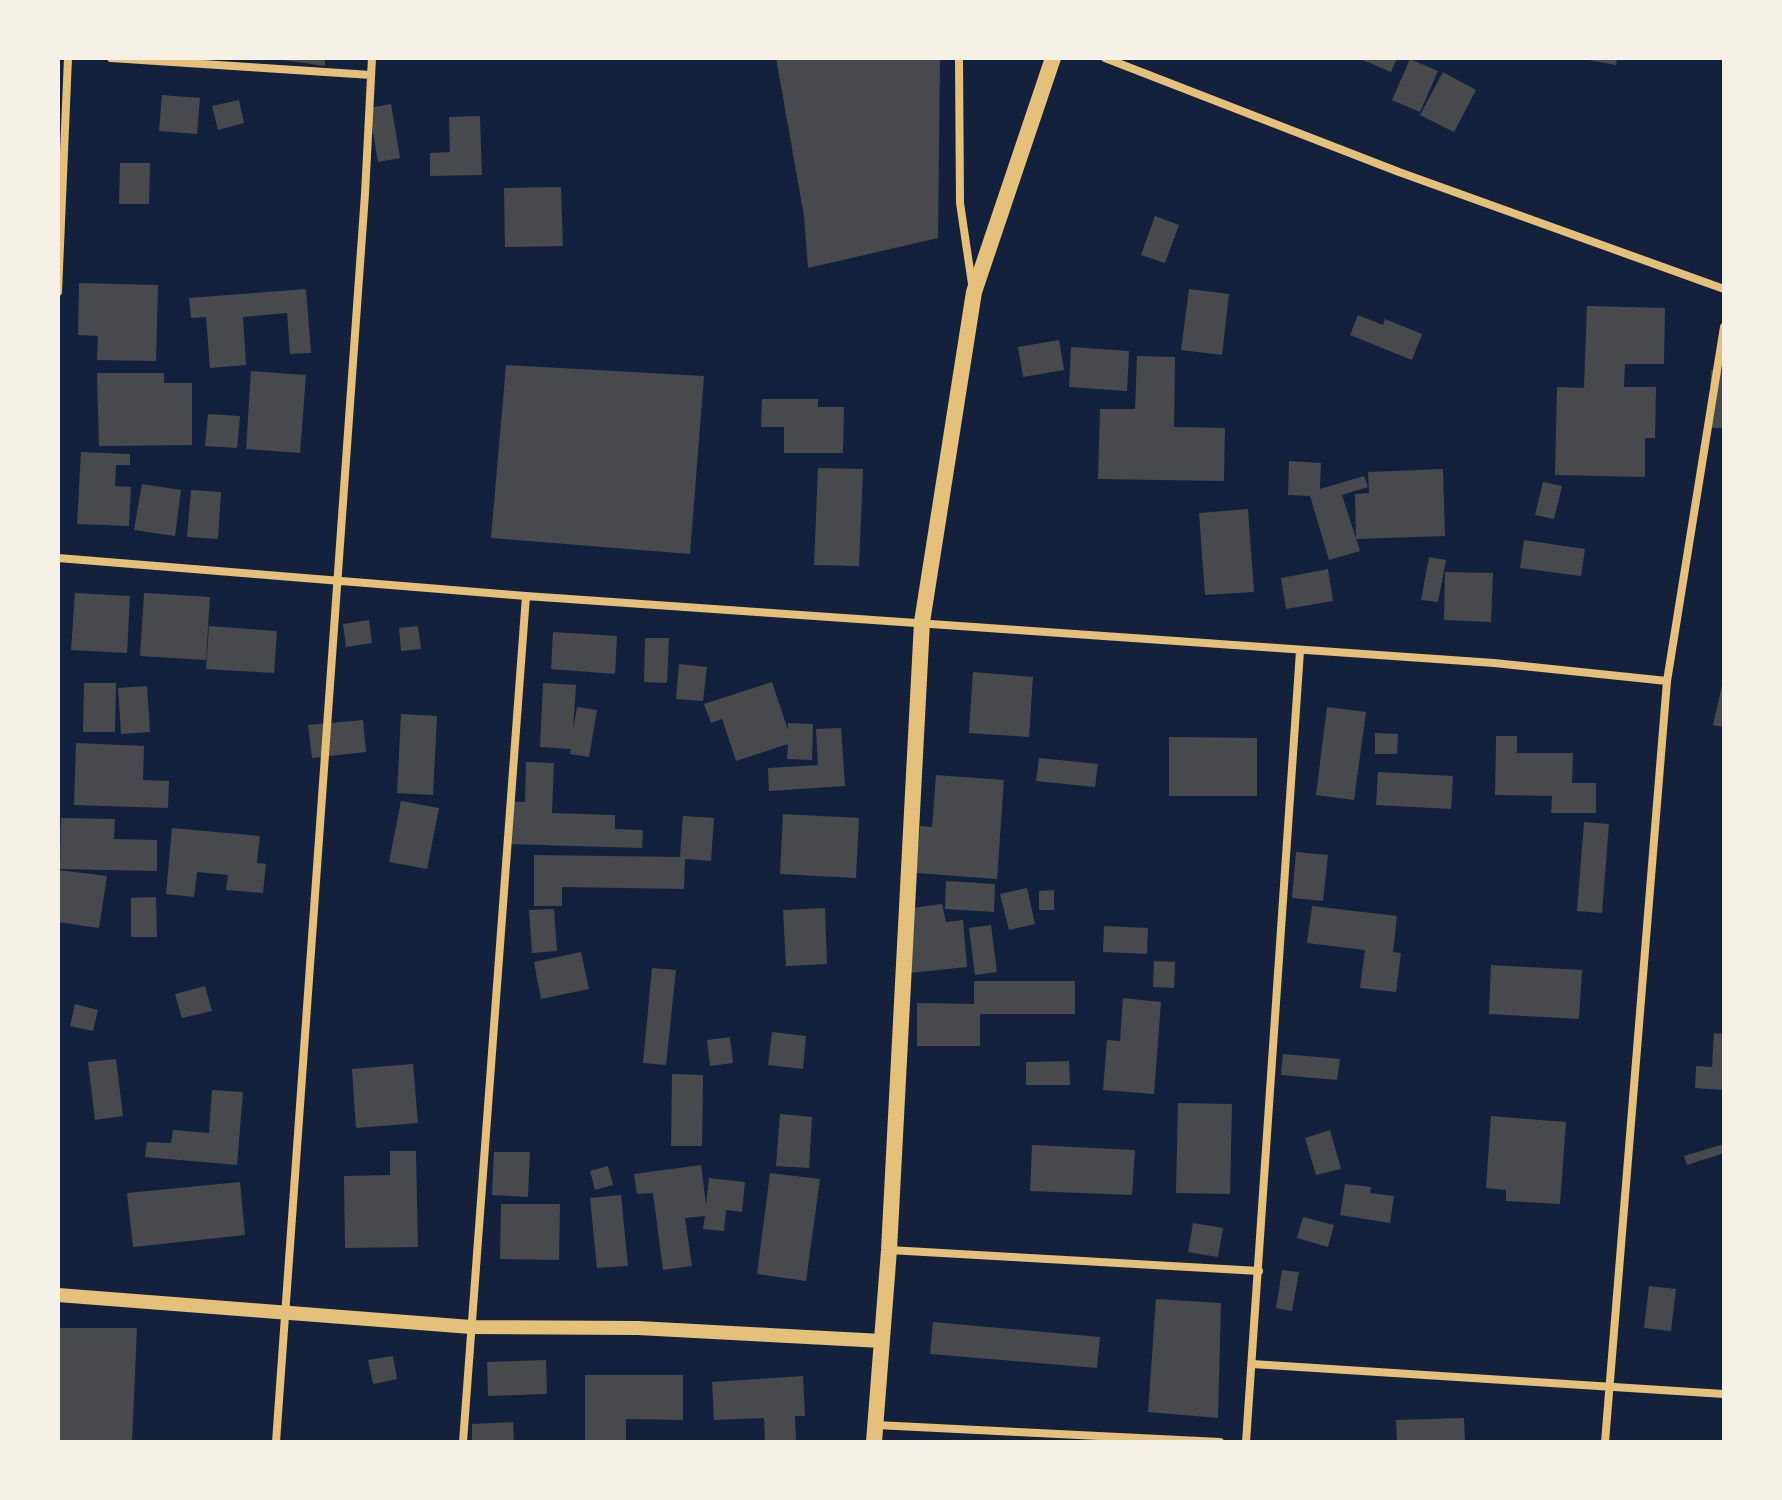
<!DOCTYPE html>
<style>
body{margin:0}
#map{position:relative;width:1782px;height:1500px;overflow:hidden;background:#14213d;font-family:"Open Sans",sans-serif}
canvas{display:block}
.frame{position:absolute;inset:0;border:60px solid #f6f1e7;pointer-events:none}
</style>
<div id="map">
<canvas width="1782" height="1500"></canvas>
<div class="frame"></div>
</div>
<script>
const g = document.querySelector('canvas').getContext('2d');
g.lineJoin = 'round';
function fill(path, color) {
  g.fillStyle = color;
  g.fill(path, 'evenodd');
}
function poly(rows) {
  const path = new Path2D();
  for (const r of rows) {
    path.moveTo(r[0], r[1]);
    for (let i = 2; i < r.length; i += 2) path.lineTo(r[i], r[i + 1]);
  }
  return path;
}
function stroke(path, color, width, dash) {
  g.strokeStyle = color;
  g.lineWidth = width;
  g.lineCap = dash ? 'butt' : 'round';
  g.setLineDash(dash || []);
  g.stroke(path);
}
const building = poly([
 [269,58,325,58,325,66],
 [776,58,940,58,938,238,808,268,804,216],
 [1358,58,1397,58,1391,72],
 [1579,58,1617,58,1616,65],
 [1410,59,1438,71,1420,112,1392,100],
 [1443,72,1476,90,1454,132,1420,115],
 [162,95,200,98,197,134,159,131],
 [239,100,244,123,218,130,212,106],
 [391,104,400,158,378,162,369,108],
 [480,116,482,175,430,176,430,153,450,152,449,117],
 [120,163,150,163,149,204,119,204],
 [561,187,563,246,505,247,504,188],
 [1155,216,1179,225,1165,263,1141,255],
 [79,283,158,285,156,361,97,360,98,336,78,335],
 [306,289,311,353,290,354,287,313,243,317,246,365,210,368,206,317,191,318,189,298],
 [1189,289,1229,294,1222,355,1181,350],
 [1587,306,1665,308,1664,364,1625,364,1624,387,1656,387,1655,438,1645,438,1645,477,1555,475,1557,387,1584,388],
 [1358,315,1383,325,1385,319,1422,334,1412,360,1350,335],
 [1059,340,1064,370,1023,377,1018,347],
 [1071,347,1129,351,1127,391,1069,387],
 [1137,356,1175,357,1174,427,1225,428,1224,481,1098,479,1100,409,1135,409],
 [506,365,704,376,690,554,491,538],
 [1711,370,1724,371,1724,428,1709,428],
 [251,371,306,375,300,453,246,449],
 [97,373,164,373,164,383,192,383,192,445,99,446],
 [762,399,818,399,818,407,844,407,843,453,784,453,784,427,761,427],
 [208,414,240,416,237,448,205,446],
 [81,452,130,454,130,465,116,465,115,486,131,487,129,526,77,524],
 [1289,461,1321,463,1320,489,1364,476,1368,487,1342,495,1360,551,1329,560,1310,496,1288,495],
 [818,468,863,469,859,566,814,565],
 [1443,469,1445,536,1356,539,1355,494,1369,493,1368,472],
 [1543,482,1562,486,1554,519,1535,515],
 [142,484,181,490,175,536,134,530],
 [191,490,221,492,218,539,187,537],
 [1248,509,1254,592,1205,595,1199,513],
 [1524,540,1585,549,1581,576,1520,568],
 [1429,557,1446,560,1438,602,1421,600],
 [1328,569,1333,601,1286,609,1281,578],
 [1445,572,1493,573,1491,622,1444,620],
 [75,593,130,596,127,653,71,650],
 [144,593,210,597,206,660,140,656],
 [369,620,372,643,346,647,343,624],
 [209,626,277,631,274,673,206,669],
 [418,626,421,649,401,651,399,628],
 [553,632,617,636,615,674,551,669],
 [645,638,669,638,667,683,644,682],
 [679,664,707,667,703,701,676,699],
 [973,672,1033,677,1029,737,969,733],
 [1723,681,1724,681,1724,727,1713,725],
 [772,682,788,730,788,723,813,724,812,760,787,759,788,744,736,761,722,719,711,723,704,704],
 [84,683,116,683,115,732,83,732],
 [543,683,576,685,573,731,577,707,597,710,589,757,570,754,571,749,540,747],
 [147,686,150,732,121,734,118,688],
 [1327,707,1366,712,1354,800,1316,795],
 [401,714,437,716,433,795,397,793],
 [363,720,366,752,312,758,308,725],
 [841,728,845,786,769,791,768,768,818,765,816,729],
 [1375,733,1398,734,1397,754,1375,754],
 [1496,736,1517,736,1517,753,1573,753,1572,783,1596,783,1596,813,1551,813,1552,796,1495,795],
 [1169,737,1257,738,1257,796,1169,796],
 [76,743,144,746,143,780,169,781,168,808,74,805],
 [1039,758,1098,764,1095,787,1036,781],
 [526,762,554,763,552,813,615,815,615,829,643,830,642,848,509,844,511,802,525,802],
 [1378,772,1453,776,1451,809,1376,805],
 [936,775,1004,780,997,879,916,873,920,826,932,827],
 [401,801,439,808,427,869,389,862],
 [783,814,859,818,856,878,780,874],
 [683,816,714,818,711,861,685,859,684,889,562,887,562,906,534,906,534,855,680,857],
 [61,818,115,819,114,839,157,840,157,871,60,869],
 [1584,822,1609,824,1602,913,1577,911],
 [172,828,260,836,257,863,266,864,263,893,226,890,228,875,197,872,194,897,166,894],
 [1296,852,1328,855,1323,901,1292,898],
 [58,870,107,876,99,928,58,922],
 [946,881,995,884,994,912,945,909],
 [1027,888,1035,924,1009,930,1000,894],
 [1054,890,1054,910,1039,910,1039,891],
 [156,897,157,937,131,937,131,898],
 [942,904,946,922,963,920,967,967,910,973,912,908],
 [1312,906,1397,916,1393,952,1401,953,1396,992,1360,988,1365,950,1307,943],
 [825,908,827,964,786,966,783,910],
 [554,909,557,951,532,953,529,910],
 [991,925,997,972,975,975,969,928],
 [1104,926,1148,928,1147,954,1103,952],
 [581,952,589,989,541,999,534,962],
 [1154,961,1175,962,1174,988,1153,987],
 [1491,965,1582,970,1579,1019,1489,1014],
 [652,968,676,970,666,1065,643,1063],
 [974,981,1075,981,1075,1014,980,1014,980,1046,917,1046,917,1003,974,1004],
 [205,986,212,1011,182,1018,175,994],
 [1123,998,1161,1002,1154,1094,1103,1090,1107,1040,1120,1041],
 [75,1004,98,1010,93,1031,70,1026],
 [772,1032,806,1036,803,1069,768,1065],
 [1714,1033,1724,1034,1724,1090,1695,1088,1696,1066,1712,1067],
 [730,1037,733,1063,710,1066,707,1040],
 [1283,1054,1340,1059,1337,1080,1281,1075],
 [116,1059,123,1116,95,1120,88,1062],
 [1069,1061,1070,1085,1026,1085,1026,1062],
 [413,1064,418,1123,356,1128,352,1069],
 [672,1074,703,1075,702,1146,671,1146],
 [212,1090,243,1092,237,1165,145,1157,147,1142,171,1143,173,1130,209,1133],
 [1178,1103,1232,1104,1230,1194,1176,1193],
 [780,1114,812,1117,809,1168,776,1166],
 [1491,1116,1566,1122,1560,1204,1506,1201,1506,1190,1486,1188],
 [1330,1130,1341,1169,1316,1175,1305,1138],
 [1724,1144,1724,1153,1687,1165,1684,1156],
 [1032,1145,1135,1150,1132,1195,1030,1191],
 [390,1151,416,1151,418,1247,345,1248,344,1176,390,1175],
 [494,1152,530,1152,528,1197,492,1195],
 [701,1165,706,1205,709,1178,745,1182,742,1212,726,1210,724,1231,703,1229,705,1216,685,1218,692,1266,663,1270,653,1193,637,1194,634,1174],
 [608,1166,613,1185,595,1190,590,1171],
 [770,1173,820,1179,806,1281,757,1274],
 [240,1182,245,1235,133,1247,127,1193],
 [1345,1184,1371,1187,1370,1193,1394,1196,1390,1223,1340,1215],
 [621,1195,628,1266,597,1268,590,1198],
 [501,1204,560,1204,559,1260,500,1259],
 [1303,1217,1334,1225,1328,1247,1297,1238],
 [1193,1223,1223,1228,1218,1257,1188,1252],
 [1282,1270,1299,1272,1292,1311,1276,1308],
 [1649,1286,1676,1289,1671,1331,1644,1328],
 [1156,1299,1221,1303,1218,1418,1148,1412],
 [933,1322,1100,1337,1097,1368,930,1354],
 [58,1328,137,1328,132,1442,58,1442],
 [393,1356,397,1379,373,1384,368,1360],
 [546,1360,547,1394,488,1396,487,1362],
 [585,1375,683,1375,683,1420,626,1419,626,1440,585,1442],
 [803,1376,805,1416,795,1416,796,1442,765,1442,764,1418,714,1420,712,1382],
 [1464,1418,1465,1442,1397,1442,1396,1420],
 [513,1422,514,1442,472,1442,472,1424]
]);
const minor = poly([
 [111,58,371,75],
 [959,58,960,203,972,284],
 [1105,58,1399,172,1724,289],
 [58,292,68,58],
 [58,558,526,596,1494,663,1667,681],
 [889,1250,1259,1271],
 [1252,1364,1724,1394],
 [876,1425,1220,1442],
 [276,1442,365,194,372,58],
 [463,1442,526,596],
 [1246,1442,1300,651],
 [1605,1442,1667,681,1724,327]
]);
const tertiary = poly([
 [58,1295,471,1327,638,1328,882,1341]
]);
const secondary = poly([
 [874,1442,889,1250,922,622,974,292,1053,58]
]);
fill(building, '#48494c');
stroke(minor, '#e5c07b', 8);
stroke(tertiary, '#e5c07b', 14);
stroke(secondary, '#e5c07b', 16);
</script>
